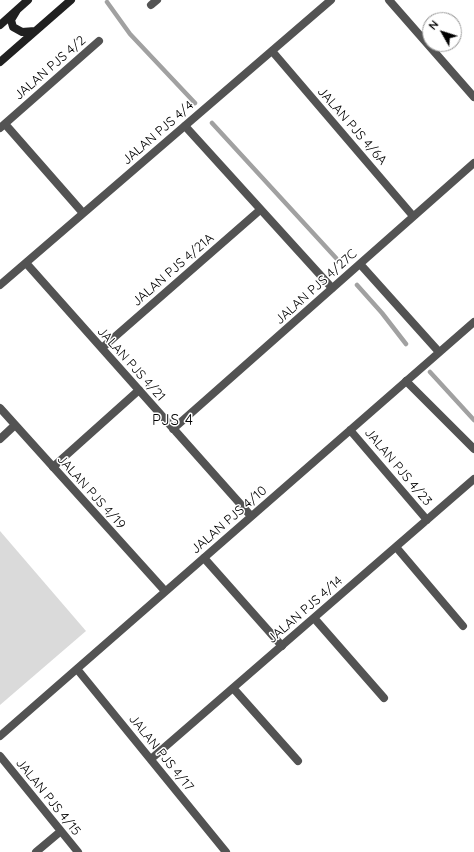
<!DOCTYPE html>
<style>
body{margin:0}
#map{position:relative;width:474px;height:852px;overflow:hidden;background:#fff;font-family:Quicksand,sans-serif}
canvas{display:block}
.north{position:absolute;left:422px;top:12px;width:40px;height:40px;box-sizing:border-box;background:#fff;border:1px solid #999;border-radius:50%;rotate:309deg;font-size:11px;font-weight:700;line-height:16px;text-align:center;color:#000}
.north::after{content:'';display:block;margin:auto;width:14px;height:18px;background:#000;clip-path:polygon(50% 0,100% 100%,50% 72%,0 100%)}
</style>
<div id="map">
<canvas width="474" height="852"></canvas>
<div class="north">N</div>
</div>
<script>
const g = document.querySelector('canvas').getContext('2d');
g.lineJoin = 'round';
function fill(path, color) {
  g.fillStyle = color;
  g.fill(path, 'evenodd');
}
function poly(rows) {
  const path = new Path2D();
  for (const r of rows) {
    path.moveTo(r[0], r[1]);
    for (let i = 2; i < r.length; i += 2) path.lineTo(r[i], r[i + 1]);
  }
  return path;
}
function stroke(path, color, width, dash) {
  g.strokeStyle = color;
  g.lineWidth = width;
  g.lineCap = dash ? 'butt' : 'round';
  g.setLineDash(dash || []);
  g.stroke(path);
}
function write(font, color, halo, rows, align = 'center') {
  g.font = font + ' Quicksand,sans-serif';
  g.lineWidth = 3;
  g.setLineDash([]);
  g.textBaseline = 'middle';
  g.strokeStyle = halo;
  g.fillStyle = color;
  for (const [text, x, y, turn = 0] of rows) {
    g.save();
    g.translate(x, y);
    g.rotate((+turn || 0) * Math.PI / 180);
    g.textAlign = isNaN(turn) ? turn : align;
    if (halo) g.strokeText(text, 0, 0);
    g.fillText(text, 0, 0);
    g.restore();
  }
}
const green = poly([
 [0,531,86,631,0,705]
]);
const stream = poly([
 [107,2,130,34,195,103],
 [212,123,336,258],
 [357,285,382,313,406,344],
 [430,372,474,420]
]);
const service = poly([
 [185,126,332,288],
 [406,381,474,449],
 [53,467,139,390],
 [204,558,282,646]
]);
const minor = poly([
 [389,0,474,97],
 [151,5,157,0],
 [272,51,413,216],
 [5,124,83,213],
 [0,128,99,41],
 [26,263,251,516],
 [360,264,439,352],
 [0,285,331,0],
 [102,348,260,210],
 [0,408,165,591],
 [173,429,474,163],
 [350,430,427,520],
 [0,439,15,425],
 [396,547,463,626],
 [314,618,384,698],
 [77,669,226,852],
 [233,688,298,761],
 [0,736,474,322],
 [0,756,78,852],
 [151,759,474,479],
 [36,852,61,831]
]);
const secondary = poly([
 [17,10,11,20,13,27,22,32,35,31],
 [0,25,28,0],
 [0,62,71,0]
]);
const streetNames = [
 ["JALAN PJS 4/2",50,68,-41],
 ["JALAN PJS 4/6A",352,126,49],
 ["JALAN PJS 4/4",158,133,-41],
 ["JALAN PJS 4/21A",173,270,-41],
 ["JALAN PJS 4/27C",316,287,-42],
 ["JALAN PJS 4/21",131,364,48],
 ["JALAN PJS 4/23",398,467,50],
 ["JALAN PJS 4/19",91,492,48],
 ["JALAN PJS 4/10",229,520,-41],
 ["JALAN PJS 4/14",305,610,-41],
 ["JALAN PJS 4/17",161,753,51],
 ["JALAN PJS 4/15",48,797,51]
];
const quarterNames = [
 ["PJS 4",173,420]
];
fill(green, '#dadada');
stroke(stream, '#a1a1a1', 4.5);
stroke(service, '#535353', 8);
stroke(minor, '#535353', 8);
stroke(secondary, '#202020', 8);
write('13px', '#000', '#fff', streetNames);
g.letterSpacing = '1px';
write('15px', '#000', '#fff', quarterNames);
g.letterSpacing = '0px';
</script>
